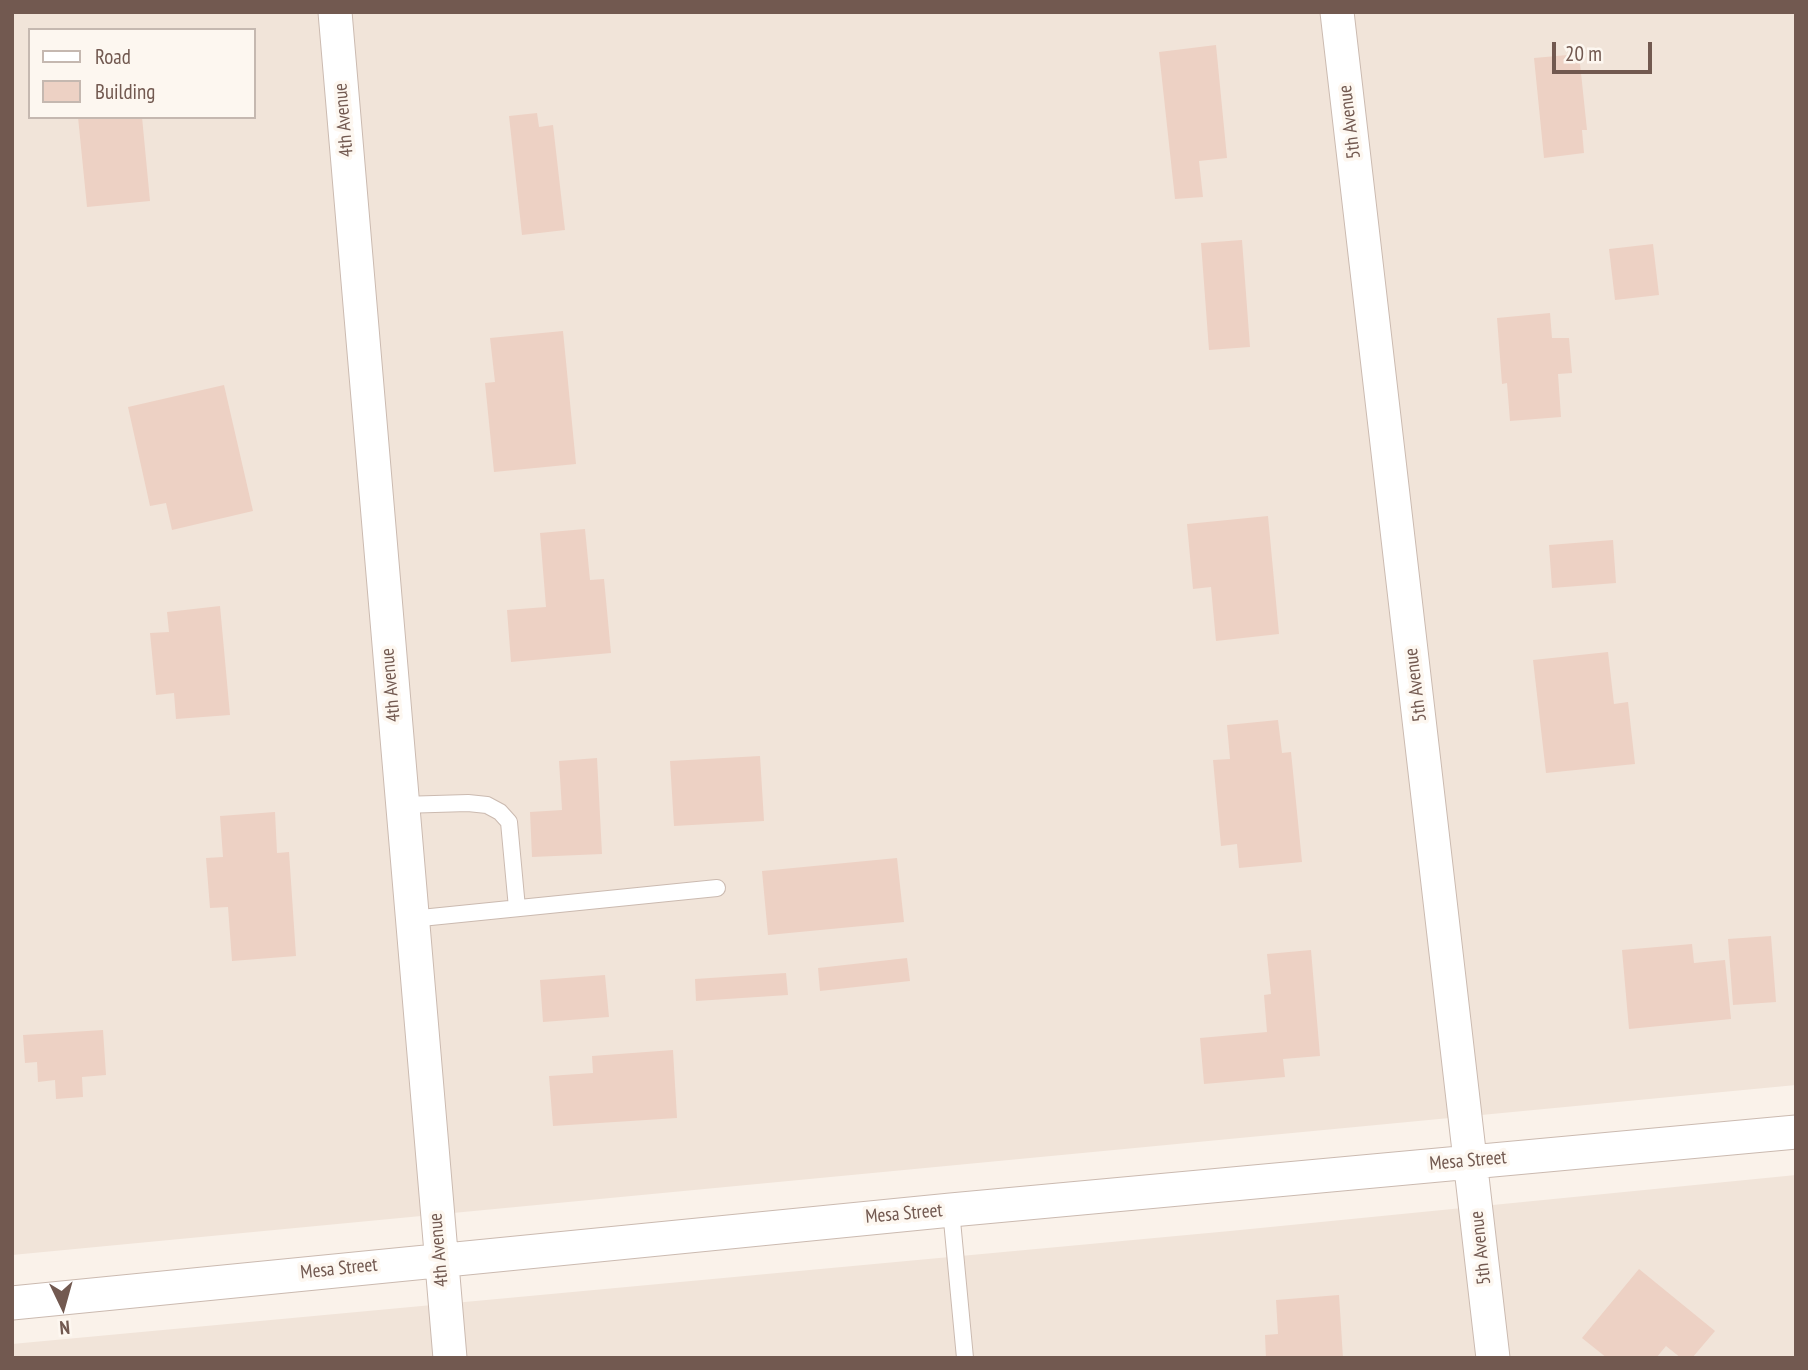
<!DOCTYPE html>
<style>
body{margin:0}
#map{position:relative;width:1808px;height:1370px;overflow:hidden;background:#faf2ea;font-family:"PT Sans Narrow",sans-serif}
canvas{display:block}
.frame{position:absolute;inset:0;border:14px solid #725950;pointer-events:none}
.legend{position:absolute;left:28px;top:28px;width:228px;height:91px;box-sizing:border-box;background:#fdf7f0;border:2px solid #c5b8b0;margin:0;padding:9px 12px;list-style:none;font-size:21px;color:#725950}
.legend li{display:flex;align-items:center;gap:14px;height:35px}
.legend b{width:35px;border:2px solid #c5b8b0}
.north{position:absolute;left:28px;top:1272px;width:70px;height:70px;-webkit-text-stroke:5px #fdf7f0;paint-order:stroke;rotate:175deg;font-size:19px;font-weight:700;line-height:28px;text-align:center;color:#725950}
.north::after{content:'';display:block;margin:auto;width:24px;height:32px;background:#725950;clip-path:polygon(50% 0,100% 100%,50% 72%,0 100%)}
.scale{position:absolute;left:1552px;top:42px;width:100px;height:32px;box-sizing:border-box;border:4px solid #725950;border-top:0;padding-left:9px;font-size:21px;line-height:24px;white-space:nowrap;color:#725950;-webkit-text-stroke:5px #fdf7f0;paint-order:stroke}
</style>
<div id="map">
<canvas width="1808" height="1370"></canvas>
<div class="frame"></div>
<ul class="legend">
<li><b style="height:9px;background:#fff"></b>Road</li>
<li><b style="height:19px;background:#edd1c4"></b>Building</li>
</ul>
<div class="north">N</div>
<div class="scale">20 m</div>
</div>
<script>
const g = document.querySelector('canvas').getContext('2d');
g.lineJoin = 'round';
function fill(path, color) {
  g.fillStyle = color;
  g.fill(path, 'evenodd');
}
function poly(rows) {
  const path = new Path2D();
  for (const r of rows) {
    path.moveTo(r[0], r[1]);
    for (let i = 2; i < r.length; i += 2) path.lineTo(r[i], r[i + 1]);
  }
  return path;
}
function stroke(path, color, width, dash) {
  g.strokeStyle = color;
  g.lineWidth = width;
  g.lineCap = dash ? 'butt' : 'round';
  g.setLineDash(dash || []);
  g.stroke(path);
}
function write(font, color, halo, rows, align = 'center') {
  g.font = font + ' "PT Sans Narrow",sans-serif';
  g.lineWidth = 7;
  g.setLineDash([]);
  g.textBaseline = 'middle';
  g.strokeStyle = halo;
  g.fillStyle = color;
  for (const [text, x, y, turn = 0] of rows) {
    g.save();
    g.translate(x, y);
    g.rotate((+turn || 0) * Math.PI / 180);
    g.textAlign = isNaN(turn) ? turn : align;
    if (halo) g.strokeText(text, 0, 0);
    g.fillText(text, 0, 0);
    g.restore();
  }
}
const residential = poly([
 [12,12,1796,12,1796,1085,12,1255],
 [30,30,254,30,254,117,30,117],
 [1796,1175,1796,1358,12,1358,12,1344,1230,1231]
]);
const building = poly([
 [1216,45,1227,158,1199,161,1203,197,1175,199,1159,52],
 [1579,54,1587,130,1582,130,1584,153,1544,158,1534,58],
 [537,113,539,127,553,125,565,230,522,235,509,116],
 [78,117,142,117,150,201,87,207],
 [1242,240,1250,347,1209,350,1201,243],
 [1653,244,1659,295,1615,300,1609,249],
 [1550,313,1552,338,1569,338,1572,373,1558,374,1561,417,1510,421,1507,383,1502,384,1497,318],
 [563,331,576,464,494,472,485,383,495,382,490,338],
 [224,385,253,511,172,530,166,503,150,506,128,407],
 [1268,516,1279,634,1216,641,1211,587,1193,589,1187,524],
 [585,529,590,580,604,579,611,653,511,662,507,610,546,607,540,533],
 [1613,540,1616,583,1552,588,1549,545],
 [220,606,230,715,176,719,174,693,156,695,150,633,169,632,167,612],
 [1608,652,1614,704,1628,702,1635,764,1546,773,1533,660],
 [1278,720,1282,753,1291,752,1302,862,1239,868,1237,844,1221,846,1213,760,1230,759,1227,725],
 [760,756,764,821,674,826,670,761],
 [597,758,602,854,532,857,530,812,562,810,559,761],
 [275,812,277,853,289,852,296,956,232,961,228,907,210,908,206,858,223,857,220,816],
 [897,858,904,922,768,935,762,871],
 [1771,936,1776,1002,1733,1005,1728,939],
 [1692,944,1694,963,1725,960,1731,1019,1629,1029,1622,950],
 [1311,950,1320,1056,1283,1059,1285,1077,1204,1084,1200,1038,1267,1032,1264,995,1271,994,1267,954],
 [907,958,910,981,820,991,818,968],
 [786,973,788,995,696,1001,695,979],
 [605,975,609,1017,543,1022,540,980],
 [103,1030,106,1075,82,1077,83,1097,56,1099,55,1080,38,1082,37,1062,25,1063,23,1035],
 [673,1050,677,1118,553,1126,549,1076,593,1073,592,1056],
 [1639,1269,1715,1331,1692,1358,1681,1358,1666,1346,1656,1358,1607,1358,1582,1338],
 [1339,1295,1343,1358,1266,1358,1265,1335,1278,1334,1276,1300]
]);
const service = poly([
 [401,805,468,803,487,805,500,812,509,822,517,908],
 [411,919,717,888],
 [951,1210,965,1358]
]);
const minor = poly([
 [335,12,450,1358],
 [1337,12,1493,1358],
 [12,1303,951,1210,1796,1132]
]);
const streetNames = [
 ["4th Avenue",344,120,-95],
 ["5th Avenue",1350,122,-97],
 ["4th Avenue",391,685,-95],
 ["5th Avenue",1416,685,-97],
 ["Mesa Street",1468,1161,-5],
 ["Mesa Street",904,1214,-5],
 ["5th Avenue",1481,1248,-96],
 ["4th Avenue",439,1250,-95],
 ["Mesa Street",339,1269,-6]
];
fill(residential, '#f1e4d9');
fill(building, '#edd1c4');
stroke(service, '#cbbab0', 18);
stroke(minor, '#cbbab0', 35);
stroke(service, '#fff', 16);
stroke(minor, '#fff', 33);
write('19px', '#725950', '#fdf7f0', streetNames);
</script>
